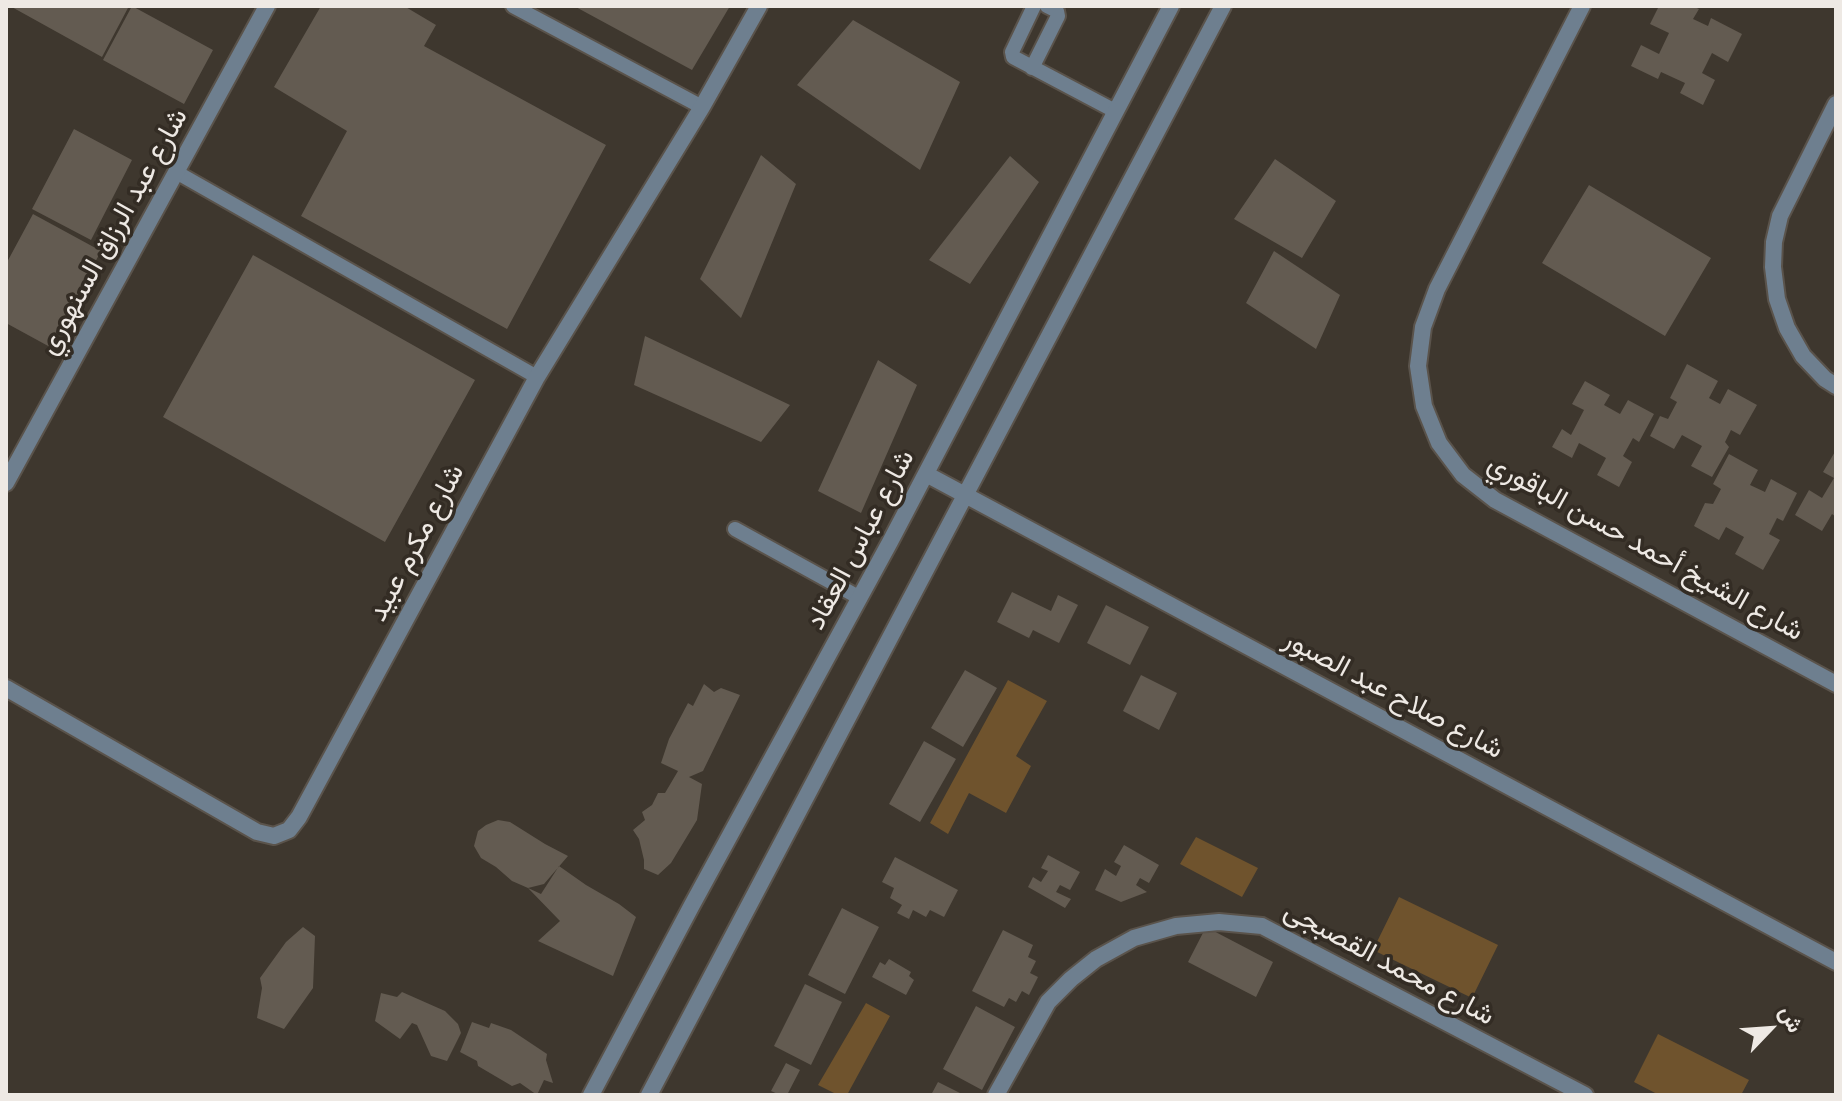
<!DOCTYPE html>
<meta charset="utf-8">
<style>
body{margin:0}
#map{position:relative;width:1842px;height:1101px;overflow:hidden;background:#3e372e;font-family:"Archivo Narrow",Vazirmatn,sans-serif}
canvas{display:block}
.frame{position:absolute;inset:0;border:8px solid #eee9e4;pointer-events:none}
.north{position:absolute;left:1730px;top:989px;width:80px;height:80px;-webkit-text-stroke:6px #332c24;paint-order:stroke;rotate:65deg;font-size:22px;font-weight:700;line-height:32px;text-align:center;color:#eee9e4}
.north::after{content:'';display:block;margin:auto;width:28px;height:36px;background:#eee9e4;clip-path:polygon(50% 0,100% 100%,50% 72%,0 100%)}
</style>
<div id="map">
<canvas width="1842" height="1101"></canvas>
<div class="frame"></div>
<div class="north">ش</div>
</div>
<script>
const g = document.querySelector('canvas').getContext('2d');
g.lineJoin = 'round';
function fill(path, color) {
  g.fillStyle = color;
  g.fill(path, 'evenodd');
}
function poly(rows) {
  const path = new Path2D();
  for (const r of rows) {
    path.moveTo(r[0], r[1]);
    for (let i = 2; i < r.length; i += 2) path.lineTo(r[i], r[i + 1]);
  }
  return path;
}
function stroke(path, color, width, dash) {
  g.strokeStyle = color;
  g.lineWidth = width;
  g.lineCap = dash ? 'butt' : 'round';
  g.setLineDash(dash || []);
  g.stroke(path);
}
function write(font, color, halo, rows, align = 'center') {
  g.font = font + ' "Archivo Narrow",Vazirmatn,sans-serif';
  g.lineWidth = 7;
  g.setLineDash([]);
  g.textBaseline = 'middle';
  g.strokeStyle = halo;
  g.fillStyle = color;
  for (const [text, x, y, turn = 0] of rows) {
    g.save();
    g.translate(x, y);
    g.rotate((+turn || 0) * Math.PI / 180);
    g.textAlign = isNaN(turn) ? turn : align;
    if (halo) g.strokeText(text, 0, 0);
    g.fillText(text, 0, 0);
    g.restore();
  }
}
const green = poly([
 [1008,680,1047,701,1016,756,1031,766,1006,813,969,793,948,834,930,823],
 [1196,837,1258,868,1242,897,1180,864],
 [1399,897,1498,945,1472,998,1373,950],
 [866,1003,890,1016,847,1095,838,1095,818,1085],
 [1658,1034,1749,1080,1741,1095,1659,1095,1634,1082]
]);
const building = poly([
 [10,6,129,6,102,57],
 [132,6,213,50,184,104,103,60],
 [321,6,404,6,436,25,424,46,606,145,507,329,301,216,347,131,274,87],
 [574,6,730,6,692,70],
 [1659,6,1692,6,1699,9,1693,19,1708,26,1711,18,1742,34,1728,62,1712,53,1702,73,1715,80,1703,105,1680,93,1685,83,1661,72,1658,79,1631,66,1641,45,1659,54,1669,33,1650,24],
 [853,20,960,82,920,170,797,85],
 [74,129,132,160,91,240,32,209],
 [761,155,796,184,741,318,700,279],
 [1010,156,1039,182,970,284,929,260],
 [1275,159,1336,201,1302,258,1234,219],
 [1589,185,1711,258,1665,336,1542,263],
 [33,214,101,251,50,347,6,323,6,264],
 [1274,251,1340,295,1316,349,1246,303],
 [253,255,475,380,385,542,163,417],
 [645,336,790,405,761,442,634,385],
 [878,360,917,385,861,513,818,491],
 [1687,364,1718,381,1709,398,1720,404,1728,389,1757,405,1740,435,1731,430,1725,442,1729,447,1712,477,1691,466,1702,446,1682,435,1674,449,1650,436,1660,416,1668,419,1677,402,1670,398],
 [1585,381,1610,395,1604,405,1620,414,1628,400,1654,414,1639,442,1633,438,1623,456,1632,462,1619,487,1597,475,1606,458,1579,443,1572,458,1552,447,1562,429,1571,435,1584,410,1572,404],
 [1836,450,1836,517,1832,514,1822,531,1795,515,1809,490,1822,498,1834,478,1823,472],
 [1729,454,1758,470,1750,485,1765,492,1771,479,1797,493,1783,521,1777,518,1769,534,1780,540,1763,570,1735,554,1744,537,1726,527,1719,540,1694,526,1705,503,1713,504,1721,489,1713,484],
 [1012,592,1051,611,1058,595,1078,605,1059,643,1033,630,1029,638,997,622],
 [1106,605,1149,627,1130,665,1087,643],
 [965,670,997,688,963,747,931,728],
 [1141,675,1177,693,1159,730,1123,711],
 [704,684,714,692,721,688,740,695,703,771,689,777,702,784,697,820,671,863,658,875,644,869,644,860,639,839,633,830,645,820,642,812,652,805,658,793,665,793,678,771,661,763,669,739,688,703,693,706],
 [924,741,956,759,920,822,889,804],
 [498,820,510,822,545,844,568,856,544,884,528,888,512,881,496,867,481,858,474,846,478,831,486,825],
 [1124,845,1159,865,1149,883,1140,878,1136,885,1147,892,1121,902,1095,890,1105,869,1116,876,1121,866,1114,862],
 [1048,855,1080,872,1070,890,1060,885,1056,892,1071,899,1065,908,1028,887,1033,877,1041,882,1048,871,1041,868],
 [895,857,958,890,944,917,930,910,926,917,913,910,909,919,897,913,902,905,890,898,894,888,882,882],
 [559,866,586,885,619,904,636,917,613,976,538,941,560,921,528,888,541,894],
 [842,908,879,927,845,994,808,975],
 [303,927,315,936,313,988,284,1029,257,1018,262,988,260,978,286,942],
 [1206,927,1273,962,1256,997,1188,962],
 [1003,930,1033,945,1028,957,1036,961,1030,973,1038,977,1029,995,1022,991,1016,1002,1009,998,1004,1007,972,991],
 [889,959,911,972,909,976,914,980,906,995,872,977,880,962,885,965],
 [805,984,842,1002,811,1065,774,1046],
 [402,992,445,1011,458,1024,461,1033,447,1061,431,1056,417,1025,412,1023,400,1039,375,1021,381,993,397,997],
 [976,1006,1015,1027,982,1090,943,1069],
 [472,1022,489,1028,491,1023,511,1030,547,1054,546,1060,553,1083,544,1080,537,1095,520,1083,512,1086,478,1066,477,1061,460,1052],
 [786,1063,800,1070,787,1095,780,1095,771,1091],
 [938,1082,964,1095,931,1095]
]);
const lane = poly([
 [513,6,702,107],
 [1034,6,1012,52,1013,57,1115,111],
 [1032,68,1058,16,1057,11,1047,6],
 [176,172,537,377],
 [735,529,860,598]
]);
const street = poly([
 [1582,6,1437,289,1423,327,1418,366,1424,406,1439,443,1463,475,1495,500,1836,684],
 [1836,104,1780,216,1774,242,1773,267,1777,299,1787,328,1803,356,1825,379,1836,386],
 [926,474,1836,962],
 [6,483,267,6],
 [6,688,257,832,274,836,289,830,299,817,537,377,702,107,759,6],
 [591,1095,692,905,890,542,1171,6],
 [649,1095,1223,6],
 [996,1095,1048,1002,1071,979,1096,959,1134,938,1176,926,1219,922,1262,926,1585,1095]
]);
const streetNames = [
 ["شارع عبد الرزاق السنهوري",114,232,-61],
 ["شارع عباس العقاد",861,540,-62],
 ["شارع مكرم عبيد",417,543,-62],
 ["شارع الشيخ أحمد حسن الباقوري",1645,548,29],
 ["شارع صلاح عبد الصبور",1393,695,28],
 ["شارع محمد القصبجى",1389,964,28]
];
fill(green, '#6f532d');
fill(building, '#635b51');
stroke(lane, '#5a534b', 18);
stroke(street, '#5a534b', 20);
stroke(lane, '#6e7f8f', 14);
stroke(street, '#6e7f8f', 16);
write('28px', '#eee9e4', '#332c24', streetNames);
</script>
